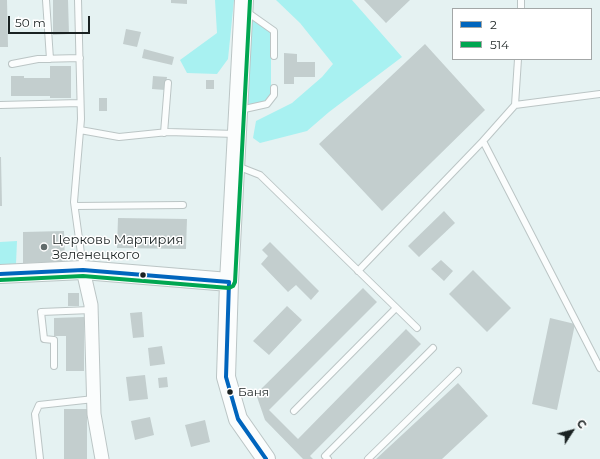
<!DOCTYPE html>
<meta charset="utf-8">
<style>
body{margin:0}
#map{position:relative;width:600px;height:459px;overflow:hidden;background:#e5f2f2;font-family:Montserrat,sans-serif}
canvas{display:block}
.legend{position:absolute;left:452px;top:8px;width:140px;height:52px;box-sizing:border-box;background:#fff;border:1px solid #a3a7a7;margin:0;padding:5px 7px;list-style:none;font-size:12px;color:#1a2222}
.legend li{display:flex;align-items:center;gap:8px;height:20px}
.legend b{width:20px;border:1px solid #a3a7a7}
.north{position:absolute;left:552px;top:411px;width:40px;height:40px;-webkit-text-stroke:3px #fff;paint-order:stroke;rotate:54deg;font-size:11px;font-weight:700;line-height:16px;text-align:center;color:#1a2222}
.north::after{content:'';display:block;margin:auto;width:14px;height:18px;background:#1a2222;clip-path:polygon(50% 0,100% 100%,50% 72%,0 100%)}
.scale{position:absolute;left:8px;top:16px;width:82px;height:18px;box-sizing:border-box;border:2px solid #1a2222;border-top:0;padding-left:5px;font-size:12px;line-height:14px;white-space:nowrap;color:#1a2222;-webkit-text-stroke:3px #fff;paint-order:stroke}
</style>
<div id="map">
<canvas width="600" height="459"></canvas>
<ul class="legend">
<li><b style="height:5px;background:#0065bd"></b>2</li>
<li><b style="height:5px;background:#00a651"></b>514</li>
</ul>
<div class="north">С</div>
<div class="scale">50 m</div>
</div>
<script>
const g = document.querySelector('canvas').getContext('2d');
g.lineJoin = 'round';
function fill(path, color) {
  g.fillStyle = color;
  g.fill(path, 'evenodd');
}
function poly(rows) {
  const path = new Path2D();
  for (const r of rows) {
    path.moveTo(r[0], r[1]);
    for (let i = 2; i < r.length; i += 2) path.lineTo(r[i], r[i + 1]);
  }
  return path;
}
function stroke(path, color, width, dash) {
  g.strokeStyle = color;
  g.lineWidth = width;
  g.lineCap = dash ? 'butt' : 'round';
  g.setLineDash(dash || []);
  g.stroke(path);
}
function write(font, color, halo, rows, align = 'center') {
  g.font = font + ' Montserrat,sans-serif';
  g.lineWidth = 3;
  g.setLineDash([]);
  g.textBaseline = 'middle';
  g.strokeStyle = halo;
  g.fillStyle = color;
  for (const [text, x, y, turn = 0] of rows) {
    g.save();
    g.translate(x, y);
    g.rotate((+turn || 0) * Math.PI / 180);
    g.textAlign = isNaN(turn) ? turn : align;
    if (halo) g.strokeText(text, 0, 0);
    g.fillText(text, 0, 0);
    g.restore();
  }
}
const green = poly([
 [215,0,234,0,228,59,217,74,187,73,180,60,217,33],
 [276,0,352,0,402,57,329,112,307,131,260,143,253,138,256,121,292,103,322,77,333,64,300,23],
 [247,15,271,33,271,94,265,101,242,106],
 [17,241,16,264,0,264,0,242]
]);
const building = poly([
 [0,0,7,0,8,47,0,47],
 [53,0,68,0,69,34,53,35],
 [171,0,187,0,187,4,171,3],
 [364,0,410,0,386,23],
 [126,29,141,32,137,47,123,44],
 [425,44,485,110,382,211,319,144],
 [144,49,174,57,172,65,142,58],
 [284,53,297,54,297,62,315,62,315,77,294,77,294,84,284,84],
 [50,66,71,66,71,98,50,98,50,96,11,96,11,76,24,76,24,78,50,78],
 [153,76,167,77,165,90,152,89],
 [206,80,214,80,214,89,206,89],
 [99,98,107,98,107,111,99,111],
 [0,157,1,157,2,206,0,206],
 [444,211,455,223,419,257,408,246],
 [118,218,187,219,186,249,117,248],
 [64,231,65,262,23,263,23,232],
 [270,242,319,291,311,300,296,285,288,292,261,264,268,256,262,250],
 [441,260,453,271,444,281,431,269],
 [473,270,511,308,487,332,449,294],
 [363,288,377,302,269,410,298,439,406,329,421,344,310,456,313,459,303,459,265,420,256,394],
 [68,293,79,293,79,306,68,306],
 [287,306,302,320,269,355,253,341],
 [142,312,144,337,133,338,130,313],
 [84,317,84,371,66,371,66,336,54,336,54,318],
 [550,318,575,324,557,410,532,404],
 [162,346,165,364,150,366,148,348],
 [145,375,148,399,129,401,126,377],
 [167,377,168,387,159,388,158,378],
 [458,383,488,416,442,459,376,459],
 [64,409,87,409,87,459,64,459],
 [150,417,154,435,135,440,131,421],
 [205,420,210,442,191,447,185,425]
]);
const service = poly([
 [46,0,50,59],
 [78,0,81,119,74,202,83,268],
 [521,9,521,0],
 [247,12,274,31,274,56],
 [518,59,515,105,600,94],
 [12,64,38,59,80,58],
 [0,105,80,103],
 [515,105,483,141,600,368],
 [240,110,267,104,274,95,274,88],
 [80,130,119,137,168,132,236,134],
 [164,133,168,83],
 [237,166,260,175,417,328],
 [75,206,183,205],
 [358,271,483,141],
 [54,366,54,340,44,339,41,312,91,310],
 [294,411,396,308],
 [40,459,35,414,39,405,94,399],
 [328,459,325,456,433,348],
 [368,459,458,371]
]);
const minor = poly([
 [83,270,91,305,94,414,102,459]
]);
const secondary = poly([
 [244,0,229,282,226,377,238,419,266,459],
 [0,274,83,270,229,282]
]);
const bus1 = poly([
 [0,274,83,270,229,282],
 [229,282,226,377,238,419,266,459]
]);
const bus2 = poly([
 [0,280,83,276,229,288,233,286,235,282,250,0]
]);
const markers = [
 [44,247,4,"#616b6b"],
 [143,275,3.5,"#1a2222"],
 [230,392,3.5,"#1a2222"]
];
const busNames = [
 ["Баня",238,392]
];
const poiNames = [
 ["Церковь Мартирия",52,240],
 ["Зеленецкого",52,255]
];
fill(green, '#a8f1f1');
fill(building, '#c3cece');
stroke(service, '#bbc5c5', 8);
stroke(minor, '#bbc5c5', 15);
stroke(secondary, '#bbc5c5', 20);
stroke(service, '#fbfdfd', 6);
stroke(minor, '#fbfdfd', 13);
stroke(secondary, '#fbfdfd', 18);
stroke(bus1, '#0065bd', 4);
stroke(bus2, '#00a651', 4);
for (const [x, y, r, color] of markers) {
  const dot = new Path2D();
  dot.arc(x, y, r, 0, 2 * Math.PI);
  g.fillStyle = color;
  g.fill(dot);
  stroke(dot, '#fff', 1.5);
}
write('12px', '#1a2222', '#fff', busNames, 'left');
write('13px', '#1a2222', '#fff', poiNames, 'left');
</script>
